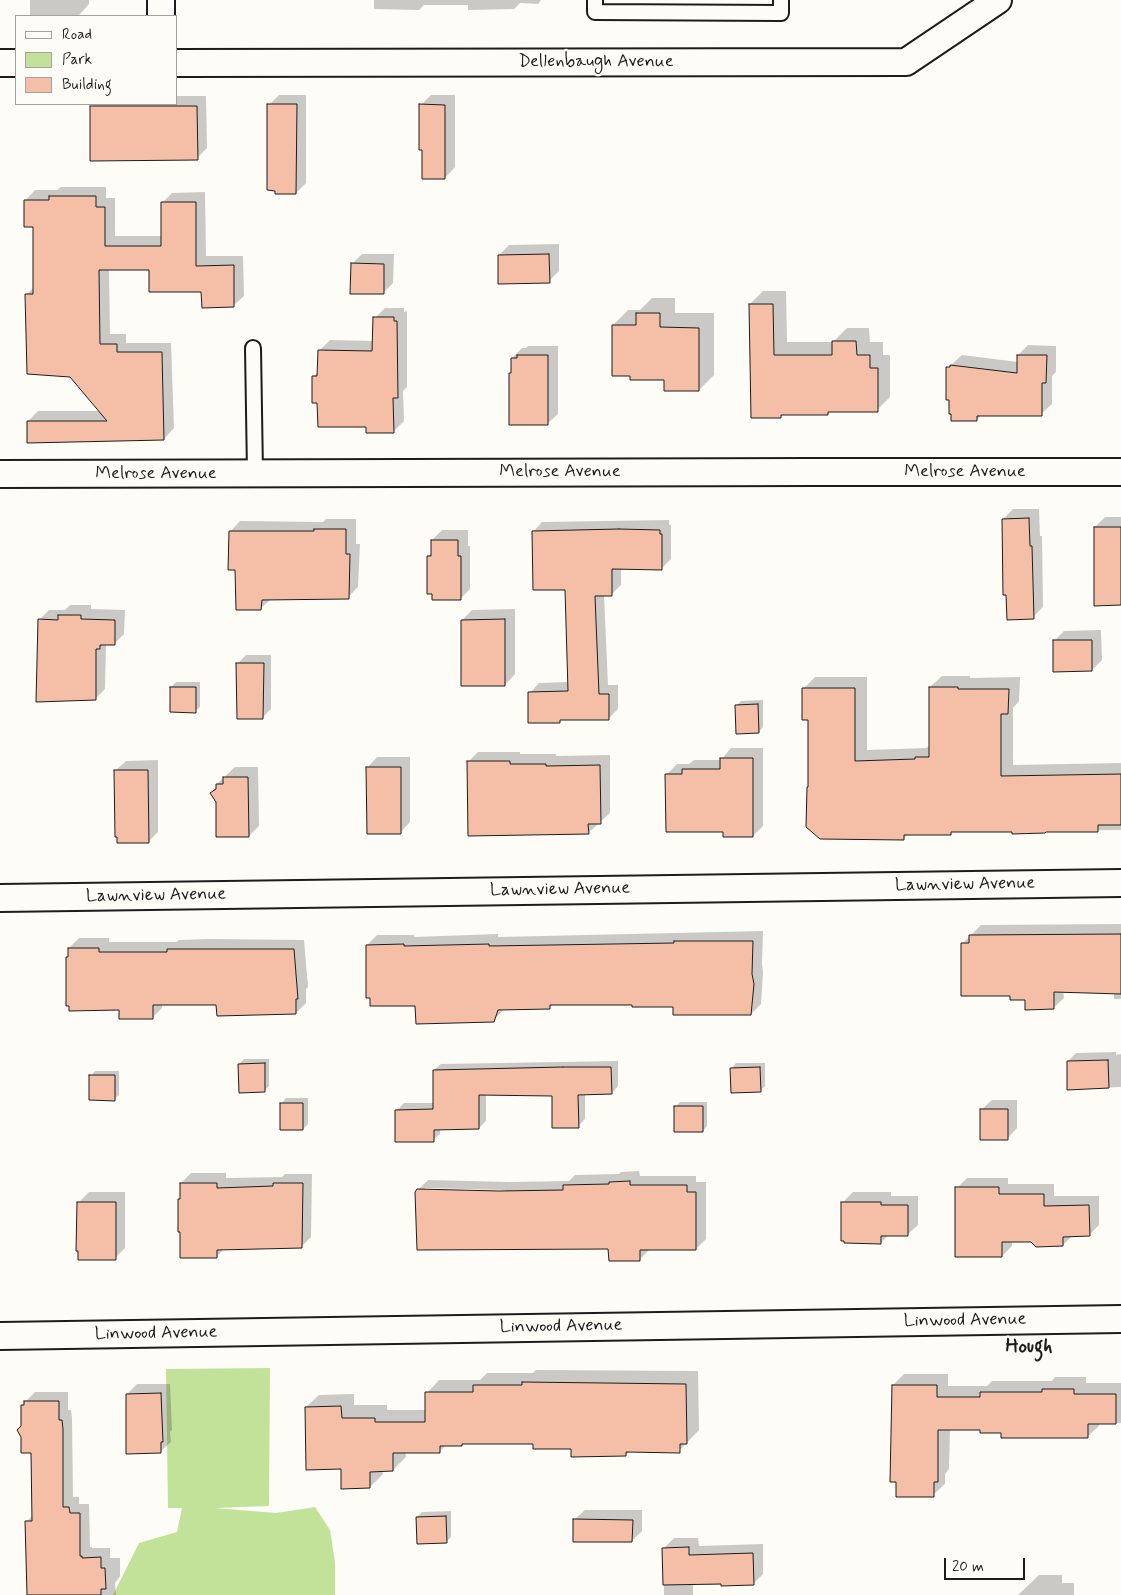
<!DOCTYPE html>
<style>
body{margin:0}
#map{position:relative;width:1121px;height:1595px;overflow:hidden;background:#fdfcf7;font-family:Mynerve,sans-serif}
canvas{display:block}
.legend{position:absolute;left:15px;top:15px;width:162px;height:90px;box-sizing:border-box;background:#fdfcf7;border:1px solid #a3a29f;margin:0;padding:6px 9px;list-style:none;font-size:15px;color:#1c1c1c}
.legend li{display:flex;align-items:center;gap:10px;height:25px}
.legend b{width:25px;border:1px solid #a3a29f}
.scale{position:absolute;left:944px;top:1558px;width:81px;height:22px;box-sizing:border-box;border:2px solid #1c1c1c;border-top:0;padding-left:6px;font-size:15px;line-height:18px;white-space:nowrap;color:#1c1c1c;-webkit-text-stroke:4px #fdfcf7;paint-order:stroke}
</style>
<div id="map">
<canvas width="1121" height="1595"></canvas>
<ul class="legend">
<li><b style="height:6px;background:#fdfcf7"></b>Road</li>
<li><b style="height:14px;background:#c2e29a"></b>Park</li>
<li><b style="height:14px;background:#f4bfa6"></b>Building</li>
</ul>
<div class="scale">20 m</div>
</div>
<script>
const g = document.querySelector('canvas').getContext('2d');
g.lineJoin = 'round';
function fill(path, color) {
  g.fillStyle = color;
  g.fill(path, 'evenodd');
}
function poly(rows) {
  const path = new Path2D();
  for (const r of rows) {
    path.moveTo(r[0], r[1]);
    for (let i = 2; i < r.length; i += 2) path.lineTo(r[i], r[i + 1]);
  }
  return path;
}
function stroke(path, color, width, dash) {
  g.strokeStyle = color;
  g.lineWidth = width;
  g.lineCap = dash ? 'butt' : 'round';
  g.setLineDash(dash || []);
  g.stroke(path);
}
function write(font, color, halo, rows, align = 'center') {
  g.font = font + ' Mynerve,sans-serif';
  g.lineWidth = 4.5;
  g.setLineDash([]);
  g.textBaseline = 'middle';
  g.strokeStyle = halo;
  g.fillStyle = color;
  for (const [text, x, y, turn = 0] of rows) {
    g.save();
    g.translate(x, y);
    g.rotate((+turn || 0) * Math.PI / 180);
    g.textAlign = isNaN(turn) ? turn : align;
    if (halo) g.strokeText(text, 0, 0);
    g.fillText(text, 0, 0);
    g.restore();
  }
}
const green = poly([
 [270,1368,269,1506,215,1508,276,1513,315,1507,330,1530,335,1562,335,1595,113,1595,139,1543,177,1532,182,1508,168,1508,166,1369]
]);
const shadow = poly([
 [30,0,89,0,89,4,79,15,30,15],
 [374,0,541,0,538,4,520,3,514,9,468,10,468,5,424,5,419,10,374,9],
 [279,95,306,95,306,183,296,193,269,105],
 [431,95,455,95,455,167,445,178,421,105],
 [176,96,206,96,207,148,197,158,91,107,94,104,176,104],
 [61,187,106,187,106,198,115,198,115,236,162,236,162,203,172,193,205,192,206,256,243,256,244,296,233,306,150,269,109,269,110,334,126,334,126,343,171,343,174,428,164,439,28,421,38,411,100,411,26,295,34,287,34,226,25,201,35,190,57,190],
 [559,244,559,271,549,281,499,255,509,245],
 [362,254,394,254,393,283,383,293,352,264],
 [763,291,786,291,787,342,833,342,847,328,869,328,870,342,883,342,883,355,890,355,890,397,877,410,831,410,828,414,784,414,781,416,750,304],
 [652,298,675,298,675,313,714,313,714,375,699,390,665,379,613,325,628,310,640,310],
 [385,308,404,308,404,312,407,311,407,387,403,391,404,421,394,431,367,426,318,402,314,376,318,372,320,350,330,340,374,341,375,318],
 [1028,345,1056,346,1056,372,1052,376,1052,404,1041,414,982,414,977,420,948,368,962,355,1018,362,1018,355],
 [528,346,558,346,558,414,547,424,511,373,512,371,512,358,522,348,526,348],
 [1013,509,1039,509,1040,536,1042,536,1043,607,1033,617,1003,519],
 [1105,517,1121,517,1121,605,1095,527],
 [326,519,356,519,356,544,360,544,358,587,348,597,271,599,260,609,236,569,230,532,240,521,323,522],
 [669,520,669,525,671,525,671,559,661,569,621,568,621,585,611,595,604,595,608,685,618,685,618,709,608,719,562,719,560,721,530,693,539,683,569,682,566,589,533,532,542,522],
 [442,530,468,530,468,546,470,546,470,589,460,599,428,556,432,553,432,540],
 [70,605,91,605,91,609,125,610,124,634,114,644,106,644,105,689,95,699,39,620,49,610,65,610],
 [515,609,515,674,505,685,462,620,472,610],
 [1101,630,1102,660,1092,670,1054,641,1064,631],
 [246,655,271,655,271,709,263,717,237,664],
 [942,676,970,676,970,678,1020,677,1019,701,1013,708,1013,765,1121,763,1121,830,953,831,950,833,909,833,904,838,810,719,803,689,815,677,867,677,867,750,926,748,930,746,930,687],
 [176,682,200,682,200,707,195,711,171,687],
 [763,700,763,727,759,732,737,705,741,701],
 [731,748,763,748,763,826,753,836,724,830,667,774,677,764,689,764,694,760,721,760],
 [478,752,520,752,520,754,556,754,556,756,610,755,610,813,588,833,468,762],
 [377,757,410,757,410,822,400,833,367,768],
 [158,760,158,832,148,842,115,771,126,761],
 [235,767,258,767,259,826,249,836,211,793,217,787,217,784],
 [1121,924,1121,999,1114,999,1114,992,1063,991,1064,998,1053,1008,1026,998,1011,995,963,943,981,925],
 [763,931,762,963,763,973,761,1004,751,1014,674,1006,633,1003,554,1003,549,1008,504,1009,493,1021,417,1005,367,945,377,935,414,935,414,937,498,934,498,937],
 [79,938,109,938,109,942,176,942,179,940,210,939,304,940,308,987,306,989,306,1003,296,1013,218,1004,162,1004,162,1008,152,1018,120,1009,69,956,69,948],
 [1116,1052,1116,1055,1121,1054,1121,1087,1068,1089,1068,1061,1076,1053],
 [244,1059,269,1059,269,1086,265,1090,239,1064],
 [618,1061,618,1086,612,1093,585,1093,585,1119,578,1126,553,1094,486,1094,486,1121,479,1128,440,1129,440,1134,433,1140,397,1110,404,1103,434,1103,434,1070,441,1064],
 [736,1063,765,1063,765,1086,760,1091,732,1068],
 [95,1071,119,1071,119,1095,114,1099,91,1076],
 [286,1098,308,1098,308,1124,303,1129,282,1103],
 [992,1100,1017,1100,1017,1128,1007,1139,981,1110],
 [680,1102,707,1102,707,1126,703,1131,675,1107],
 [639,1171,640,1176,696,1176,696,1182,706,1182,706,1239,696,1249,650,1249,640,1259,609,1248,418,1190,428,1180,510,1182,569,1181,575,1175,619,1174,621,1172],
 [425,1188,505,1190,505,1193,425,1191],
 [191,1173,226,1173,226,1178,282,1177,285,1174,312,1174,311,1237,301,1247,224,1249,216,1257,179,1199,181,1197,181,1183],
 [967,1178,1008,1178,1008,1184,1054,1184,1054,1196,1099,1196,1099,1225,1089,1235,1072,1236,1063,1245,1032,1241,1012,1241,1012,1246,1002,1256,957,1188],
 [89,1192,125,1192,125,1248,115,1258,79,1202],
 [853,1192,891,1192,891,1196,918,1196,918,1225,907,1235,888,1235,881,1243,842,1203],
 [536,1370,698,1371,699,1430,679,1451,630,1451,626,1455,534,1443,500,1442,447,1444,440,1451,405,1451,406,1457,393,1470,382,1470,383,1474,370,1487,342,1468,306,1407,319,1395,354,1394,354,1405,387,1405,387,1410,427,1410,427,1393,439,1380,480,1380,487,1373,533,1373],
 [904,1374,948,1374,948,1386,987,1386,992,1381,1052,1381,1055,1377,1086,1377,1086,1383,1121,1383,1121,1423,1099,1423,1099,1426,1087,1437,981,1429,950,1429,949,1469,945,1474,945,1484,933,1495,893,1385],
 [137,1384,170,1384,172,1430,170,1432,171,1442,160,1452,127,1394],
 [35,1392,68,1392,68,1410,71,1410,72,1418,73,1497,79,1497,79,1504,89,1504,90,1547,92,1547,92,1548,110,1548,110,1558,120,1558,120,1576,115,1583,116,1595,29,1595,26,1522,33,1515,33,1451,22,1426,22,1405],
 [585,1510,642,1510,642,1531,632,1541,574,1520],
 [451,1511,451,1537,446,1542,417,1517,422,1512],
 [674,1538,698,1538,699,1546,763,1544,763,1574,753,1584,693,1585,693,1595,664,1595,664,1548],
 [1039,1575,1062,1575,1062,1583,1074,1583,1074,1595,1018,1595]
]);
const building = poly([
 [267,104,297,104,296,194,275,194,275,191,267,190,267,104],
 [419,104,445,105,445,179,422,179,422,150,419,150,419,104],
 [90,106,197,106,198,160,90,161,90,106],
 [49,196,96,196,96,207,105,207,105,246,161,246,161,202,196,202,196,266,234,265,234,307,202,308,201,292,149,292,149,270,99,270,100,344,117,344,117,352,162,352,164,440,27,443,27,421,107,421,70,377,27,374,25,294,33,294,33,227,24,227,24,200,49,200,49,196],
 [549,254,550,283,498,284,498,255,549,254],
 [351,263,384,264,384,294,350,294,351,263],
 [749,304,773,304,774,355,832,355,832,341,856,341,857,355,870,355,870,368,878,368,878,412,828,412,828,415,781,415,781,418,751,418,749,304],
 [636,313,660,313,660,327,699,328,699,391,664,391,664,380,630,380,630,376,612,376,612,325,636,325,636,313],
 [373,317,394,317,394,321,397,321,398,398,393,398,394,433,366,433,366,427,318,427,317,403,312,403,312,376,317,376,318,350,372,351,373,317],
 [517,355,548,355,548,425,509,425,509,373,511,373,511,358,517,358,517,355],
 [1017,355,1047,355,1046,383,1042,383,1042,416,977,416,977,421,951,421,951,414,949,414,949,400,946,400,946,367,950,367,950,365,1017,373,1017,355],
 [1029,518,1030,546,1032,546,1034,619,1007,620,1006,595,1003,595,1002,519,1029,518],
 [1094,527,1121,527,1121,605,1094,606,1094,527],
 [314,529,346,529,346,554,350,554,349,599,262,600,261,610,236,610,235,570,228,570,229,531,314,531,314,529],
 [619,529,660,530,660,534,662,534,662,570,612,569,612,596,595,596,599,694,609,694,609,720,560,720,560,723,528,723,528,692,568,691,565,590,533,590,532,531,619,529],
 [431,540,458,540,458,556,461,556,461,600,432,600,432,594,427,594,427,556,431,556,431,540],
 [58,615,81,615,81,619,115,620,115,645,100,645,100,649,96,649,96,700,36,702,38,619,58,620,58,615],
 [505,619,505,686,461,686,461,620,505,619],
 [1053,640,1092,640,1092,671,1053,672,1053,640],
 [236,663,264,663,263,719,237,719,236,663],
 [170,687,196,687,196,713,170,712,170,687],
 [929,687,958,687,958,689,1009,689,1008,714,1001,714,1001,776,1121,774,1121,825,1098,825,1098,832,1046,832,1045,833,1012,834,1012,832,951,832,951,835,904,835,904,840,820,839,806,827,807,787,808,787,808,720,802,720,802,688,855,688,855,761,915,759,915,757,929,757,929,687],
 [758,704,759,733,736,734,735,705,758,704],
 [720,758,753,758,753,837,723,837,723,832,666,832,665,774,682,774,682,769,720,769,720,758],
 [467,761,510,761,510,764,546,764,546,766,600,765,601,824,588,824,589,834,468,836,467,761],
 [366,767,401,767,401,834,367,834,366,767],
 [114,770,148,770,149,843,117,843,117,837,115,837,114,770],
 [223,777,248,777,249,837,216,837,216,802,210,793,216,789,216,784,223,784,223,777],
 [1121,934,1121,994,1054,992,1054,1009,1025,1010,1025,1000,1010,1000,1010,996,961,996,961,943,969,943,969,935,1121,934],
 [674,941,753,941,752,974,754,984,751,1015,673,1015,673,1007,632,1007,632,1005,550,1005,550,1009,498,1010,494,1022,416,1024,415,1006,370,1006,370,998,366,998,366,945,404,944,404,946,489,944,489,946,674,943,674,941],
 [68,948,99,948,99,952,167,952,167,949,294,949,298,999,296,999,296,1014,217,1016,216,1005,153,1005,153,1019,119,1019,119,1010,69,1011,69,1006,66,1006,66,957,68,957,68,948],
 [1108,1060,1109,1088,1067,1090,1067,1061,1108,1060],
 [265,1063,265,1092,239,1093,238,1064,265,1063],
 [563,1067,611,1067,612,1094,578,1095,579,1128,552,1128,552,1096,479,1095,479,1129,434,1130,434,1142,395,1142,395,1110,433,1109,433,1070,563,1067],
 [760,1067,761,1092,731,1093,730,1068,760,1067],
 [89,1075,115,1075,115,1101,89,1100,89,1075],
 [280,1103,303,1103,303,1130,280,1130,280,1103],
 [674,1106,703,1106,703,1132,674,1132,674,1106],
 [980,1109,1008,1109,1008,1140,980,1140,980,1109],
 [630,1181,630,1185,687,1185,687,1192,696,1192,696,1250,640,1250,640,1261,609,1261,608,1249,417,1250,415,1192,417,1189,499,1191,563,1190,563,1185,609,1184,609,1182,630,1181],
 [180,1183,217,1183,217,1188,273,1186,273,1183,303,1183,302,1248,217,1250,217,1258,180,1258,180,1232,178,1232,178,1199,180,1199,180,1183],
 [955,1187,999,1187,999,1194,1044,1194,1044,1206,1089,1205,1090,1236,1063,1237,1063,1246,1036,1247,1031,1242,1002,1242,1002,1257,955,1257,955,1187],
 [77,1202,116,1202,116,1260,78,1260,78,1251,76,1251,77,1202],
 [841,1202,881,1202,881,1205,908,1205,908,1236,881,1236,881,1244,844,1243,844,1241,841,1241,841,1202],
 [522,1382,686,1384,687,1444,680,1444,680,1453,626,1452,626,1456,571,1457,571,1449,533,1449,533,1444,462,1444,462,1446,440,1446,440,1453,393,1453,393,1471,370,1472,370,1488,341,1489,341,1469,306,1470,305,1407,341,1406,342,1418,375,1418,375,1422,425,1422,425,1392,473,1392,473,1385,522,1385,522,1382],
 [892,1385,937,1385,937,1397,980,1397,980,1392,1042,1392,1042,1389,1074,1389,1074,1394,1116,1394,1116,1424,1088,1424,1088,1438,1001,1438,1001,1433,980,1433,980,1430,938,1430,938,1482,934,1482,934,1497,896,1497,896,1482,890,1482,892,1385],
 [161,1393,163,1442,161,1442,161,1453,126,1454,126,1394,161,1393],
 [24,1401,59,1401,59,1420,62,1420,63,1429,63,1507,69,1507,70,1513,80,1513,80,1556,82,1556,82,1558,101,1557,101,1568,105,1568,106,1589,101,1589,101,1595,27,1595,25,1521,32,1521,31,1453,21,1453,21,1437,17,1430,21,1426,21,1405,24,1405,24,1401],
 [446,1516,447,1543,417,1544,416,1517,446,1516],
 [573,1519,633,1520,632,1542,573,1542,573,1519],
 [689,1547,689,1555,753,1553,754,1585,721,1586,721,1584,663,1585,662,1548,689,1547]
]);
const service = poly([
 [595,0,595,12,781,13,781,0],
 [253,348,255,473]
]);
const minor = poly([
 [161,0,161,16],
 [0,63,16,63],
 [176,63,906,62,998,0],
 [0,474,810,472,1121,472],
 [0,898,1121,883],
 [0,1336,1121,1319]
]);
const streetNames = [
 ["Dellenbaugh Avenue",596,62],
 ["Melrose Avenue",560,472],
 ["Melrose Avenue",965,472],
 ["Melrose Avenue",156,474],
 ["Lawnview Avenue",965,885,-1],
 ["Lawnview Avenue",560,890,-1],
 ["Lawnview Avenue",156,896,-1],
 ["Linwood Avenue",965,1321,-1],
 ["Linwood Avenue",561,1327,-1],
 ["Linwood Avenue",156,1334,-1]
];
const quarterNames = [
 ["Hough",1029,1348]
];
fill(green, '#c2e29a');
fill(shadow, '#0003');
fill(building, '#f4bfa6');
stroke(building, '#1c1c1c', 1);
stroke(service, '#1c1c1c', 18);
stroke(minor, '#1c1c1c', 30);
stroke(service, '#fdfcf7', 14);
stroke(minor, '#fdfcf7', 26);
write('18px', '#1c1c1c', '#fdfcf7', streetNames);
write('bold 20px', '#1c1c1c', '#fdfcf7', quarterNames);
</script>
